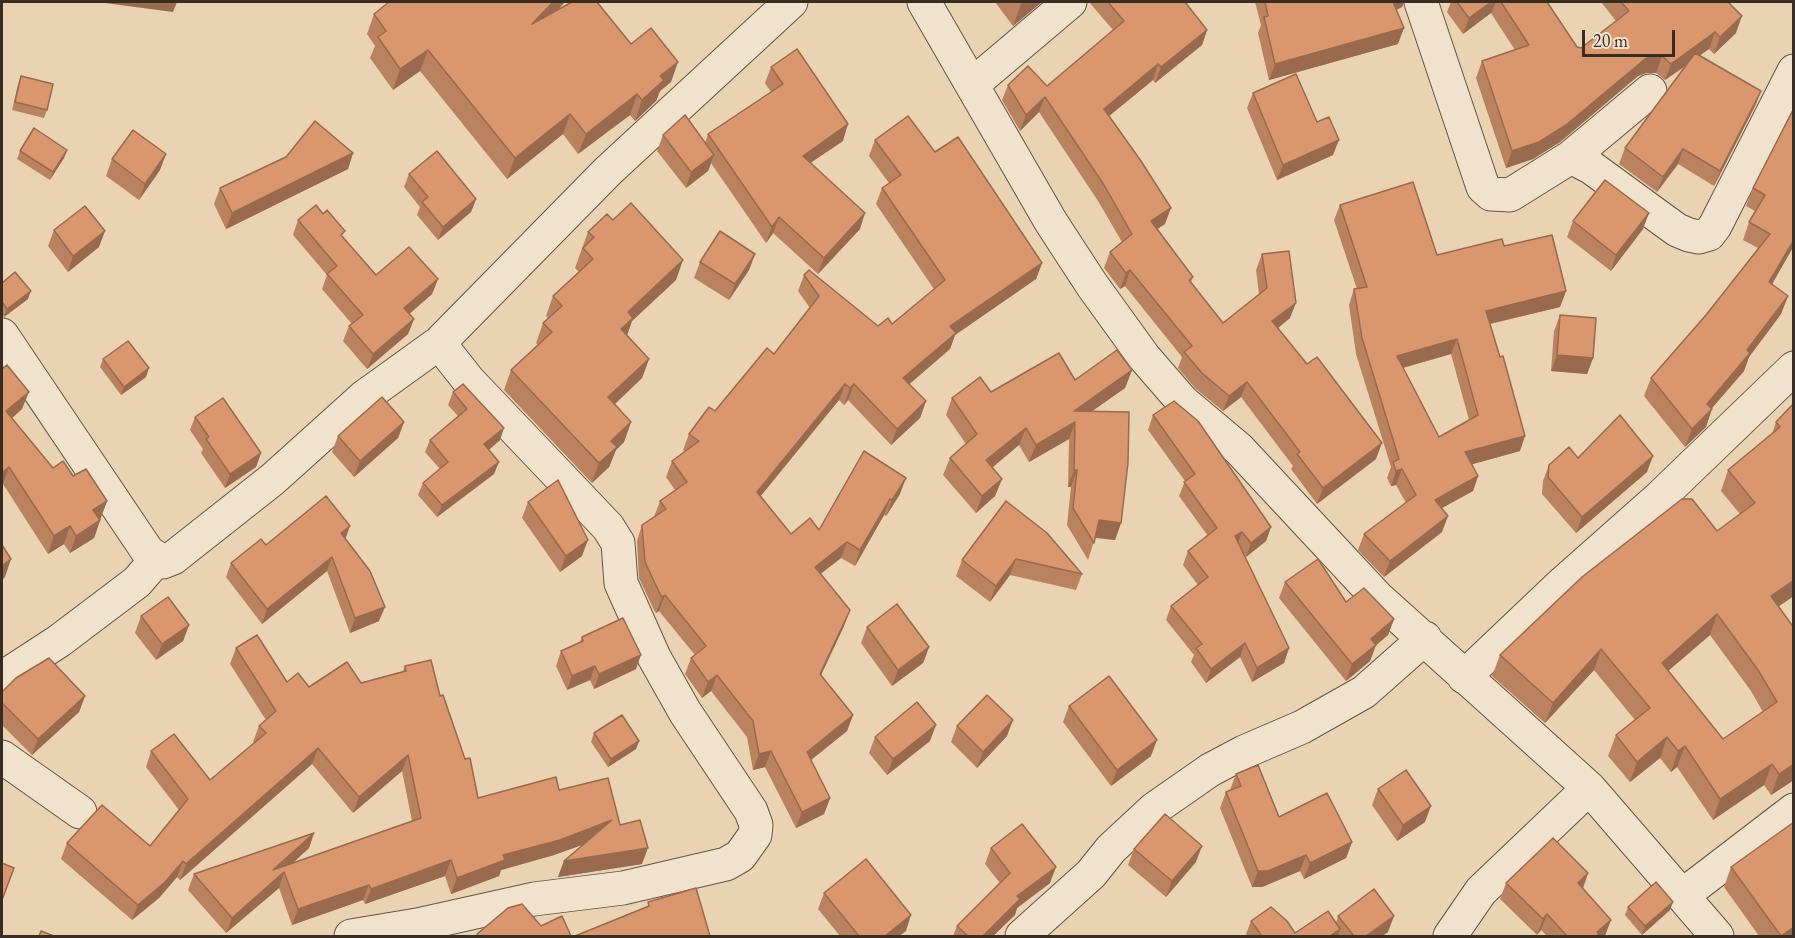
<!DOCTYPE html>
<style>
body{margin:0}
#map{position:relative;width:1795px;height:938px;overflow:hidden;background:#e9d3b2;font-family:"EB Garamond",serif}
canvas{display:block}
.frame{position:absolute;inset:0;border:3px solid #382d21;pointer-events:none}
.scale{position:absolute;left:1582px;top:30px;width:93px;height:27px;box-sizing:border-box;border:3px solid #382d21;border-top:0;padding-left:8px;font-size:18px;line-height:21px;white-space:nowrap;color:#382d21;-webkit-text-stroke:4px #f1e2cd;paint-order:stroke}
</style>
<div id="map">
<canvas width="1795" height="938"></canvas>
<div class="frame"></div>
<div class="scale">20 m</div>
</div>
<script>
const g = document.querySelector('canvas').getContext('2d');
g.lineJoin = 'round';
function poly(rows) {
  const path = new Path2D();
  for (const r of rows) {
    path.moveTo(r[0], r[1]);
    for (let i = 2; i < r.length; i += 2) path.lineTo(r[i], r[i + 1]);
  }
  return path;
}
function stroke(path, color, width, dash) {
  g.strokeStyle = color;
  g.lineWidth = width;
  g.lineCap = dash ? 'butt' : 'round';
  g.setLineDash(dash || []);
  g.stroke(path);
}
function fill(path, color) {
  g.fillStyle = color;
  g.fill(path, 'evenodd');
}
const minor = poly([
 [924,2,1051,222,1092,285,1144,357,1183,402,1239,449,1377,597,1589,788,1717,936],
 [1421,2,1483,187,1491,194,1510,195,1571,157,1592,168,1677,230,1689,235,1699,237,1709,234,1715,226,1794,71],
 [973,84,1070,2],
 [1571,157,1650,91],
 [2,335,148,552,163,562,173,558,273,479,364,397,439,343,608,171,791,2],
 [1464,677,1564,582,1660,497,1794,368],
 [2,678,59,641,137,582,156,560],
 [2,757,80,812],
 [1683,895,1794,810],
 [351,936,417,925,534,899,623,888,726,864,740,856,755,835,756,825,751,811,685,712,654,657,621,583,618,543,608,527,469,381,439,343],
 [1022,936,1091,874,1111,849,1154,809,1210,770,1244,752,1302,727,1364,692,1425,638],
 [1450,936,1481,891,1589,788]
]);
const wall = poly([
 [565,2,557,10,631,44,671,82,660,91,656,101,635,121,630,115,578,154,563,134,507,179,420,71,393,90,370,58,375,46,367,34,374,14],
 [995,2,1042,2,1013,26],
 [1089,2,1185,2,1207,30,1202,45,1155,83,1153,80,1109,116,1165,224,1157,229,1193,277,1191,282,1223,323,1259,294,1256,270,1262,254,1290,318,1278,328,1376,459,1317,504,1291,469,1293,466,1241,397,1223,411,1196,389,1178,368,1182,357,1125,286,1120,289,1104,268,1110,252,1122,242,1098,201,1039,112,1020,131,1002,100,1008,85,1047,86,1113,30],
 [1255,2,1404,2,1402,7,1396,10,1398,44,1269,80,1258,33,1261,25],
 [1451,2,1547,2,1577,47,1581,48,1616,21,1601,2,1728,2,1736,33,1714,54,1709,49,1700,55,1761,91,1755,106,1714,186,1678,164,1657,192,1619,164,1625,148,1686,66,1665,80,1656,73,1646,73,1638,76,1560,142,1533,159,1506,168,1476,78,1482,61,1515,50,1491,13,1463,34,1447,12],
 [771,67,843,141,811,162,860,229,818,274,773,233,766,243,711,163,708,171,686,188,657,151,663,135,705,143,708,134,771,92,765,83],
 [21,76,47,110,44,118,12,110,18,84],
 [1253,93,1317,122,1333,155,1277,180,1247,108],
 [1794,108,1794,249,1792,249,1772,284,1788,296,1781,314,1749,357,1744,371,1711,409,1706,427,1685,447,1644,396,1651,378,1706,315,1758,248,1743,240,1749,222,1755,211,1746,206,1753,188],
 [875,140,935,152,1042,263,1036,279,955,335,950,349,909,384,926,401,920,418,891,445,848,400,844,405,839,400,760,496,791,534,819,530,900,494,886,516,884,515,855,566,841,558,820,574,844,626,821,675,853,715,847,731,811,760,830,798,824,814,796,828,765,767,753,770,747,737,711,691,702,698,685,674,691,658,695,655,659,611,656,613,654,610,639,578,637,541,642,525,654,517,660,501,675,490,666,477,672,461,685,451,683,450,689,434,715,411,774,354,810,308,798,291,804,275,878,326,892,324,934,289,876,204,882,188,889,183,869,156],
 [67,150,64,158,50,180,17,159,20,151],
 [353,153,348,169,226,229,214,204,220,188,286,157],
 [112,159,160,170,139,200,106,176],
 [409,174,476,199,471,212,438,240,417,215,420,207,404,187],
 [1340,205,1437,255,1504,246,1566,291,1560,307,1490,324,1520,451,1472,464,1478,476,1473,491,1442,508,1442,532,1384,577,1358,550,1364,534,1406,503,1396,485,1391,486,1387,478,1391,467,1356,354,1349,305,1354,289,1357,289,1334,220],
 [1451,354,1469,420,1439,437,1403,368],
 [298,220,343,237,376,275,438,279,432,294,409,314,414,319,408,334,367,369,343,341,349,326,352,324,322,289,327,275,293,235],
 [613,220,676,280,632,321,627,335,649,359,642,378,615,404,631,422,624,442,616,450,609,467,592,483,504,390,511,370,538,345,536,343,543,323,548,318,546,316,553,296,579,272,575,268,588,232],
 [1573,221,1643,229,1611,271,1567,237],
 [54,230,99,247,68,272,48,246],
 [755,254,749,270,729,300,694,278,700,262],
 [2,283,28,299,4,317,2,314],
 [1560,315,1593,358,1587,374,1551,371,1554,331],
 [103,359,146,377,121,395,100,367],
 [2,369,22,409,12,418,53,468,73,476,107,501,94,538,70,553,64,544,48,554,3,484],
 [1132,370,1125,388,1091,412,1121,523,1115,540,1095,538,1088,560,1067,525,1071,487,1068,487,1069,439,1029,462,1019,445,992,468,1002,479,995,496,976,513,943,475,950,458,966,444,946,415,952,398],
 [453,392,500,440,489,450,494,474,437,517,418,495,423,483,440,469,425,452,430,440,458,416,448,405],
 [1794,403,1778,606,1794,628,1794,780,1771,795,1764,785,1713,820,1677,767,1671,772,1660,758,1630,782,1608,756,1616,735,1635,720,1594,670,1545,723,1492,676,1500,655,1717,531,1740,514,1721,491,1728,470,1772,434,1776,422],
 [1710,635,1751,691,1763,712,1723,739,1668,671],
 [1153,415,1271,527,1266,541,1246,557,1244,554,1289,648,1284,663,1252,682,1240,657,1206,683,1191,662,1194,655,1166,620,1171,606,1198,585,1183,565,1188,551,1208,536,1179,496,1185,481,1148,430],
 [195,417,261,453,256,467,225,488,201,453,203,449,190,430],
 [404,422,398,438,354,477,332,452,338,436],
 [1578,458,1647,472,1576,533,1542,494,1543,481,1549,465],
 [1006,501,1082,574,1076,590,1010,575,990,602,956,576,962,560],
 [528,502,582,556,560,572,522,518],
 [345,539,379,621,350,633,327,571,262,624,226,577,231,563,266,545],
 [1285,582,1346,602,1394,619,1388,635,1376,645,1370,661,1346,681,1279,598],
 [141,616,189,625,183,641,156,660,135,633],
 [867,627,929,647,923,663,892,686,861,643],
 [582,637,636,669,594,689,590,680,567,690,556,666,561,651,580,642],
 [236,648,287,682,309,687,361,683,403,671,405,666,440,696,478,798,559,790,620,825,642,864,558,877,564,861,584,844,554,855,501,870,499,876,451,894,445,876,365,904,363,900,292,925,279,888,226,933,188,890,194,874,314,833,309,848,292,864,412,821,402,771,353,813,312,764,180,880,177,877,159,898,132,920,61,859,67,843,150,846,179,810,146,767,151,751,210,780,254,743,253,742,259,726,266,720,230,664],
 [2,692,85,696,79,712,32,755,2,725],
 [1069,706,1151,756,1111,786,1063,722],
 [957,726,1007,736,977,768,951,742],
 [594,733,639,741,636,749,608,767,591,742],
 [875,737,930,741,887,775,869,753],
 [1236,774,1279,817,1352,842,1346,858,1304,879,1300,871,1262,887,1252,887,1220,808,1226,792,1230,790],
 [1378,789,1425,822,1397,841,1372,805],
 [991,848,1050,883,1017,908,1015,915,993,936,953,936,957,926,1000,883,985,864],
 [1134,849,1196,862,1166,897,1128,865],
 [1731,867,1794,936,1759,936,1724,887],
 [1588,873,1583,889,1605,936,1547,936,1541,930,1537,935,1500,899,1506,883],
 [824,893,906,931,899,936,840,936,818,909],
 [1628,907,1670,910,1642,935,1625,915],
 [1338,916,1388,932,1382,936,1248,936,1246,934,1251,921,1295,933,1336,923]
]);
const shadedWall = poly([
 [106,2,177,2,173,12,105,3],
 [553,2,565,2,525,45,532,24],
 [1024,2,1042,2,1013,26,1021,4],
 [1390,2,1404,2,1402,7,1386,15],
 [1491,2,1496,2,1491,13,1463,34,1469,18],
 [1742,16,1736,33,1714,54,1720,37],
 [1404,28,1398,44,1269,80,1275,64],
 [1207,30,1202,45,1155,83,1161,67],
 [1715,32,1709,49,1665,80,1671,64],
 [428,50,420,71,393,90,400,69],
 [1652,56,1662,56,1656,73,1646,73,1638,76,1560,142,1533,159,1506,168,1512,151,1645,59],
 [678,62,671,82,660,91,656,101,635,121,642,100,660,76],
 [1158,64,1153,80,1098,125,1104,109],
 [1761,91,1755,106,1714,186,1720,171],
 [637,94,630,115,578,154,586,134],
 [1045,97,1039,112,1020,131,1026,115],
 [570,114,563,134,507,179,515,158],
 [848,124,843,141,797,172,803,156],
 [1339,140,1333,155,1277,180,1283,165],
 [1683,149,1678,164,1657,192,1663,177],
 [67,150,64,158,50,180,53,172],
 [353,153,348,169,226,229,232,213],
 [166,154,160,170,139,200,145,184],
 [714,155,708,171,686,188,691,172],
 [476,199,471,212,438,240,443,227],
 [1171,208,1165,224,1145,237,1151,221],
 [865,213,860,229,818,274,824,258],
 [1649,213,1643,229,1611,271,1616,255],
 [779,217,773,233,766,243,772,227],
 [105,231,99,247,68,272,73,256],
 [1794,240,1792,249,1763,300,1769,282],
 [755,254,749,270,729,300,735,284],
 [683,260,676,280,632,321,626,338,614,349,628,312],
 [1042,263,1036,279,955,335,950,349,898,394,903,378,950,326],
 [1130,270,1125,286,1120,289,1126,273],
 [438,279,432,294,399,323,404,308],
 [31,291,28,299,4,317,7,309],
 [1566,291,1560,307,1480,326,1486,311],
 [1788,296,1781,314,1749,357,1744,371,1706,415,1712,409,1706,427,1685,447,1692,429,1707,404],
 [1296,303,1290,318,1267,337,1272,321],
 [414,319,408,334,367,369,373,354],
 [1457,339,1451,354,1391,371,1397,356],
 [1557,355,1593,358,1587,374,1551,371],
 [649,359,642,378,601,417,608,397],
 [149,368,146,377,121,395,124,387],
 [1132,370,1125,388,1075,423,1069,439,1029,462,1036,445,1074,411],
 [1247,382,1241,397,1223,411,1229,396],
 [845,384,839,400,751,508,757,492],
 [854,384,848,400,844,405,850,388],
 [29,392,22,409,2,427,6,411],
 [926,401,920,418,891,445,897,429],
 [404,422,398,438,354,477,360,461],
 [631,422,624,442,616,450,609,467,592,483,599,463,611,441],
 [504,428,500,440,480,457,484,444],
 [1026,428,1019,445,979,478,986,460],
 [1525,436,1520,451,1459,468,1465,452],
 [1382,443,1376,459,1317,504,1323,488],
 [261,453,256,467,225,488,230,474],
 [1653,456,1647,472,1576,533,1582,517],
 [499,462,494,474,437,517,442,505],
 [9,467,3,484,2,485,2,473],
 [1402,469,1396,485,1391,486,1396,471],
 [1074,470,1077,470,1071,487,1068,487],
 [1478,476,1473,491,1429,515,1435,500],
 [906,478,900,494,886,516,892,500],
 [1002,479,995,496,976,513,982,496],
 [890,499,884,515,855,566,860,550],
 [107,501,100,519,87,528,93,510],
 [1448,516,1442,532,1384,577,1390,561],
 [100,520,94,538,70,553,76,536],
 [1099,520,1121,523,1115,540,1092,537],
 [70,526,64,544,48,554,54,536],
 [350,526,345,540,341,533],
 [1271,527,1266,541,1246,557,1251,543],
 [1242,532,1237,546,1235,536],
 [588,540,582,556,560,572,566,556],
 [847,542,841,558,809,583,815,567],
 [332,557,327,571,262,624,267,609],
 [11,559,5,577,2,580,2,566],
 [1016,559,1010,575,990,602,996,586],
 [1794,580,1794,596,1763,617,1771,596],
 [665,595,659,611,656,613,662,597],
 [385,607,379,621,350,633,355,618],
 [850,610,844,626,814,690,820,674],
 [1717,614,1710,635,1654,683,1662,663],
 [1394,619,1388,635,1374,647,1376,645,1370,661,1346,681,1352,664,1371,639],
 [189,625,183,641,156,660,162,644],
 [1245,643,1240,657,1206,683,1211,669],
 [929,647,923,663,892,686,898,670],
 [1289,648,1284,663,1252,682,1257,668],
 [1601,649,1594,670,1545,723,1553,703],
 [641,655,636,669,594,689,599,674],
 [595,666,590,680,567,690,572,676],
 [717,675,711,691,702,698,708,682],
 [85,696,79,712,32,755,38,739],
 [853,715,847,731,801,768,807,752],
 [1013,720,1007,736,977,768,983,752],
 [936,725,930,741,887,775,893,759],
 [1667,737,1660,758,1630,782,1637,762],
 [1157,740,1151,756,1111,786,1117,770],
 [639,741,636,749,608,767,611,759],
 [1685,746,1677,767,1671,772,1678,751],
 [318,748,312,764,180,880,186,864],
 [771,751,765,767,753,770,759,754],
 [408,755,402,771,353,813,359,797],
 [1772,764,1764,785,1713,820,1720,799],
 [1794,764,1794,780,1771,795,1779,774],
 [830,798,824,814,796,828,802,812],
 [1431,806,1425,822,1397,841,1403,825],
 [612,820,607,836,554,855,501,870,499,876,451,894,457,878,503,855],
 [314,833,309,848,267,886,273,870],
 [1352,842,1346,858,1304,879,1310,863],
 [1202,846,1196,862,1166,897,1172,881],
 [648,848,642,864,558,877,564,861],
 [1306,855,1300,871,1262,887,1252,887,1258,871],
 [451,860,445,876,365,904,371,889],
 [183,861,177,877,159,898,132,920,138,905],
 [1056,867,1050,883,1017,908,1015,915,993,936,983,936,1017,896],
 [284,872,279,888,226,933,232,918],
 [1588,873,1582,889,1578,883],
 [369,885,363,900,292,925,298,909],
 [1673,902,1670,910,1642,935,1645,926],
 [1547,914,1541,930,1537,935,1543,919],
 [911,915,906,931,899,936,885,936],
 [1394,916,1388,932,1382,936,1366,936],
 [1611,920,1605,936,1595,936,1597,932],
 [1794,927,1794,936,1780,936,1781,936],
 [1340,929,1338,936,1330,936]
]);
const building = poly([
 [389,2,553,2,532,24,572,2,597,2,631,44,651,28,678,62,660,76,664,80,642,100,637,94,586,134,570,114,515,158,428,50,400,69,378,37,386,31,374,14,389,2],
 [1108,2,1185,2,1207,30,1161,67,1158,64,1104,109,1141,161,1171,208,1151,221,1193,277,1189,280,1223,323,1267,288,1262,254,1289,251,1296,303,1272,321,1307,364,1317,357,1382,443,1323,488,1297,454,1300,452,1247,382,1229,396,1202,373,1184,352,1192,346,1130,270,1126,273,1110,252,1132,234,1104,185,1045,97,1026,115,1008,85,1028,66,1047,86,1124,21,1108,2],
 [1265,2,1393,2,1404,28,1275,64,1264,17,1268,16,1265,2],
 [1457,2,1491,2,1469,18,1457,2],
 [1501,2,1547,2,1577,47,1581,48,1629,11,1621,2,1728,2,1742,16,1720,37,1715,32,1671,64,1662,56,1652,56,1645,59,1566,125,1539,142,1512,151,1482,61,1529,45,1501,2],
 [797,49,848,124,803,156,865,213,824,258,779,217,772,227,708,134,783,84,771,67,797,49],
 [1695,53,1761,91,1720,171,1683,149,1663,177,1625,148,1695,53],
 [1296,74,1317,122,1329,117,1339,140,1283,165,1253,93,1296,74],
 [21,76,53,84,47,110,15,102,21,76],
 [1794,108,1794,240,1769,282,1788,296,1747,350,1750,353,1707,404,1712,409,1692,429,1651,378,1706,315,1770,234,1749,222,1765,195,1753,188,1794,108],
 [685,115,714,155,691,172,663,135,685,115],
 [908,116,935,152,958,137,1042,263,950,326,956,333,903,378,926,401,897,429,854,384,850,388,845,384,757,492,791,534,810,518,819,530,864,451,906,478,892,500,890,499,860,550,847,542,815,567,850,610,820,674,853,715,807,752,830,798,802,812,771,751,759,754,753,721,717,675,708,682,691,658,706,646,665,595,662,597,660,594,645,562,642,525,666,509,660,501,687,482,672,461,699,441,689,434,709,407,715,411,767,348,774,354,819,296,804,275,809,270,878,326,888,318,892,324,945,280,882,188,901,175,875,140,908,116],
 [315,121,353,153,232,213,220,188,286,157,315,121],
 [34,128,67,150,53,172,20,151,34,128],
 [133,130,166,154,145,184,112,159,133,130],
 [437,151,476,199,443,227,422,202,428,197,409,174,437,151],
 [1605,180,1649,213,1616,255,1573,221,1605,180],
 [1413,182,1437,255,1502,239,1504,246,1552,235,1566,291,1486,311,1500,357,1503,356,1525,436,1465,452,1478,476,1435,500,1448,516,1390,561,1364,534,1416,495,1402,469,1396,471,1393,462,1399,459,1362,338,1354,289,1367,287,1340,205,1413,182],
 [1457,339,1478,415,1439,437,1397,356,1457,339],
 [631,203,683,260,628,312,633,318,621,329,649,359,608,397,631,422,611,441,617,447,599,463,511,370,552,332,543,323,562,306,553,296,593,259,583,248,594,237,588,232,607,214,613,220,631,203],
 [316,205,323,214,327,210,345,231,341,235,376,275,409,247,438,279,404,308,414,319,373,354,349,326,363,315,327,274,337,266,298,220,316,205],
 [85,206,105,231,73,256,54,230,85,206],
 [720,231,755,254,735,284,700,262,720,231],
 [15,272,31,291,7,309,2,302,2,283,15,272],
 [1560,315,1596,318,1593,358,1557,355,1560,315],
 [128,341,149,368,124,387,103,359,128,341],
 [1117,350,1132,370,1074,411,1129,412,1128,463,1121,523,1099,520,1094,543,1073,508,1077,470,1074,470,1075,422,1036,445,1026,428,986,460,1002,479,982,496,950,458,977,434,952,398,980,377,991,392,1059,353,1075,380,1117,350],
 [7,365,29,392,6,411,53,468,63,461,73,476,86,469,107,501,93,510,100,520,76,536,70,526,54,536,9,467,2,473,2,369,7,365],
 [463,384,504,428,484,444,499,462,442,505,423,483,448,462,430,440,467,409,453,392,463,384],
 [382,397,404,422,360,461,338,436,382,397],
 [223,398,261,453,230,474,206,439,209,437,195,417,223,398],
 [1174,401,1198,421,1271,527,1251,543,1242,532,1235,536,1289,648,1257,668,1245,643,1211,669,1196,648,1202,644,1171,606,1208,577,1188,551,1217,528,1184,482,1195,474,1153,415,1174,401],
 [1794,403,1794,580,1771,596,1794,628,1794,764,1779,774,1772,764,1720,799,1685,746,1678,751,1667,737,1637,762,1616,735,1650,708,1601,649,1553,703,1500,655,1582,577,1682,499,1692,499,1717,531,1755,503,1728,470,1780,427,1776,422,1794,403],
 [1717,614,1758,670,1777,702,1723,739,1662,663,1717,614],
 [1620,415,1653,456,1582,517,1548,477,1549,465,1569,447,1578,458,1620,415],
 [558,480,588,540,566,556,528,502,558,480],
 [326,496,350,526,341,533,370,571,385,607,355,618,332,557,267,609,231,563,261,539,266,545,326,496],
 [1006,501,1047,533,1082,574,1016,559,996,586,962,560,1006,501],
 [2,545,11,559,2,566,2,545],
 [1318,559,1346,602,1364,588,1394,619,1371,639,1376,645,1352,664,1285,582,1318,559],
 [168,597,189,625,162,644,141,616,168,597],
 [897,604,929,647,898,670,867,627,897,604],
 [623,618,641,655,599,674,595,666,572,676,561,651,583,641,582,637,623,618],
 [257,635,287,682,298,673,309,687,347,662,361,683,406,671,405,666,431,660,440,696,443,695,465,759,470,758,478,798,556,777,559,790,608,778,620,825,640,820,648,848,564,861,612,820,560,840,503,855,505,860,457,878,451,860,371,889,369,885,298,909,284,872,232,918,194,874,314,833,273,870,421,818,408,755,359,797,318,748,186,864,183,861,165,882,138,905,67,843,102,805,150,846,188,799,151,751,174,734,210,780,266,733,259,726,276,711,236,648,257,635],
 [49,658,85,696,38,739,2,703,2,692,16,678,49,658],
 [1109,676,1157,740,1117,770,1069,706,1109,676],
 [987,695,1013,720,983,752,957,726,987,695],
 [917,702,936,725,893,759,875,737,917,702],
 [622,715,639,741,611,759,594,733,622,715],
 [1258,765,1279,817,1327,793,1352,842,1310,863,1306,855,1268,871,1258,871,1226,792,1241,786,1236,774,1258,765],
 [1406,770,1431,806,1403,825,1378,789,1406,770],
 [1165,814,1202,846,1172,881,1134,849,1165,814],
 [1794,822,1794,927,1781,936,1731,867,1794,822],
 [1022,824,1056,867,1017,896,1020,899,983,936,968,936,957,926,1010,873,991,848,1022,824],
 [1553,838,1588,873,1578,883,1611,920,1597,932,1600,936,1567,936,1547,914,1543,919,1506,883,1553,838],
 [866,859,911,915,885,936,859,936,824,893,866,859],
 [2,863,14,868,2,900,2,863],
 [1656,882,1673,902,1645,926,1628,907,1656,882],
 [696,888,710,936,575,936,649,906,648,902,696,888],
 [1374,889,1394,916,1366,936,1354,936,1338,916,1374,889],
 [522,904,541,926,562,916,571,936,478,936,477,934,508,908,522,904],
 [1271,907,1287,921,1295,933,1328,911,1340,929,1330,936,1262,936,1251,921,1271,907],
 [41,931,54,936,39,936,41,931]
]);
stroke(minor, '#645645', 35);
stroke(minor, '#f1e2cd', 33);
fill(wall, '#bb825f');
fill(shadedWall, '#996a4d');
fill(building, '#da976e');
stroke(building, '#996a4d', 1.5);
</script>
